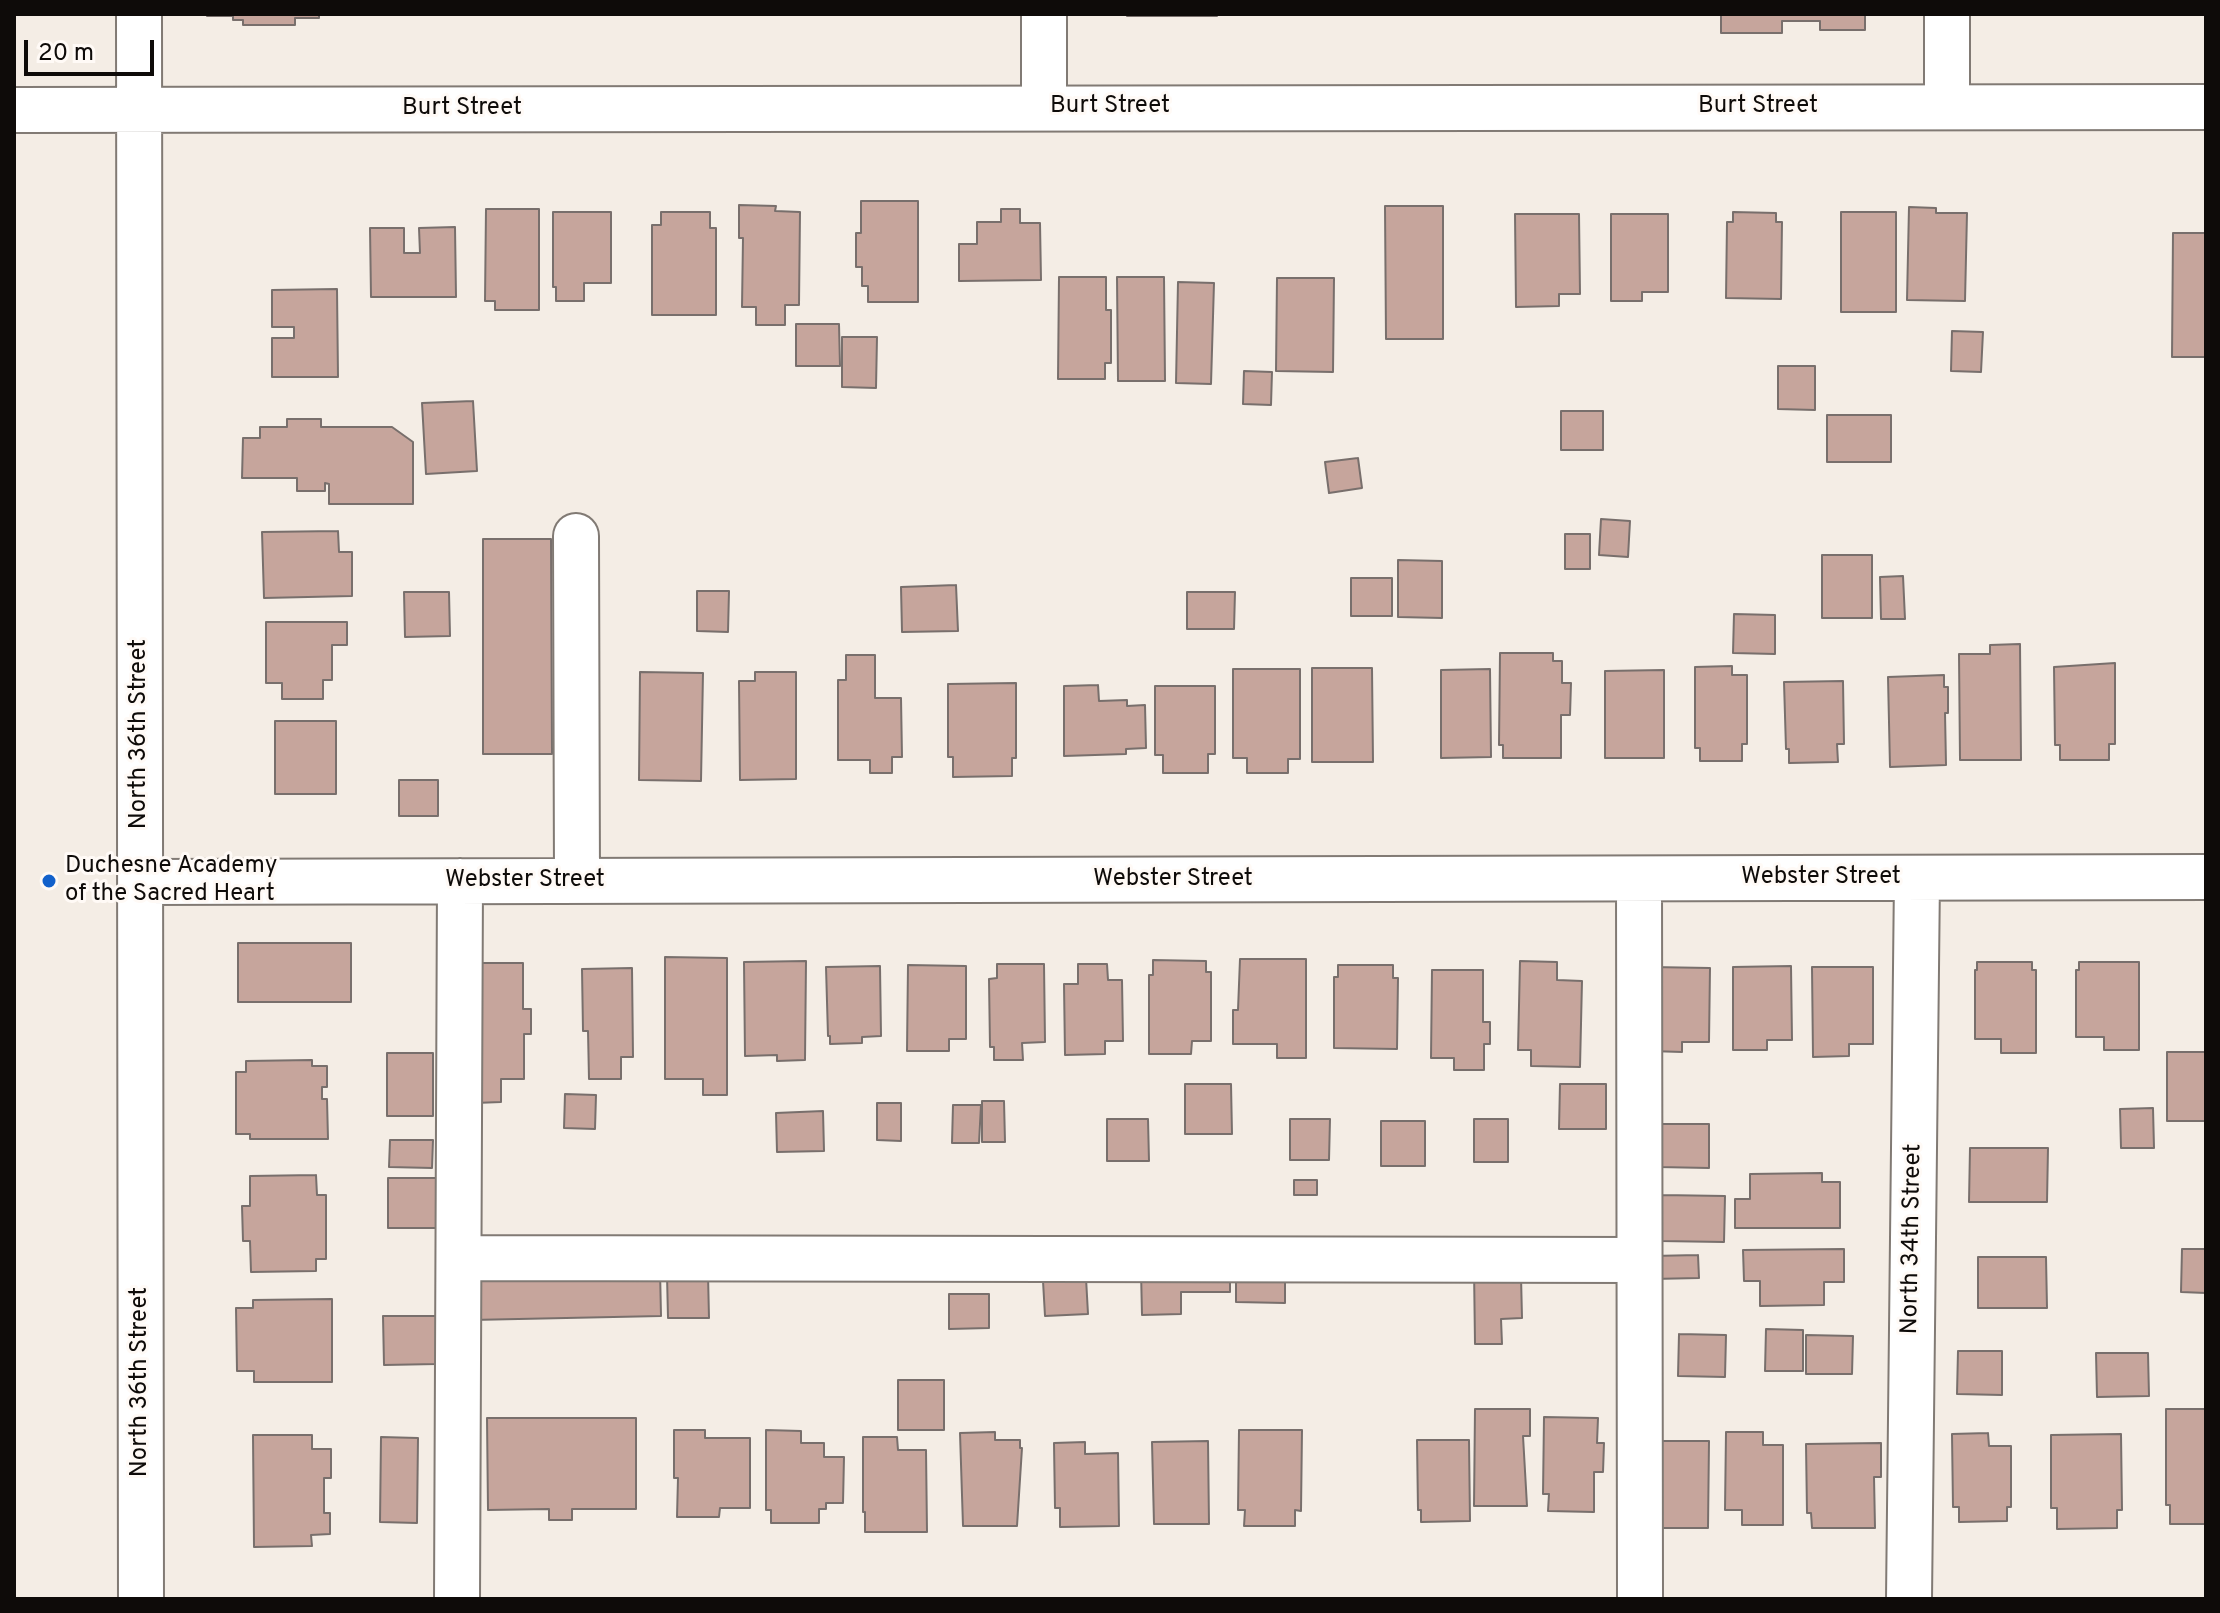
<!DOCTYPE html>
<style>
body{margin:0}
#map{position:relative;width:2220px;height:1613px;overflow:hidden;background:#f4ede5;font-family:Overpass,sans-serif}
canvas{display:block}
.frame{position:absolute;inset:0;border:16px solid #0e0b09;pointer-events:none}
.scale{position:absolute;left:24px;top:40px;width:130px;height:36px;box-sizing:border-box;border:4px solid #0e0b09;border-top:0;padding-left:10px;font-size:24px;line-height:28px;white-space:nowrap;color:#0e0b09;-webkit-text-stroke:6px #fffaf6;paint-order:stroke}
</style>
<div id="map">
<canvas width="2220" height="1613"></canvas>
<div class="frame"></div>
<div class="scale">20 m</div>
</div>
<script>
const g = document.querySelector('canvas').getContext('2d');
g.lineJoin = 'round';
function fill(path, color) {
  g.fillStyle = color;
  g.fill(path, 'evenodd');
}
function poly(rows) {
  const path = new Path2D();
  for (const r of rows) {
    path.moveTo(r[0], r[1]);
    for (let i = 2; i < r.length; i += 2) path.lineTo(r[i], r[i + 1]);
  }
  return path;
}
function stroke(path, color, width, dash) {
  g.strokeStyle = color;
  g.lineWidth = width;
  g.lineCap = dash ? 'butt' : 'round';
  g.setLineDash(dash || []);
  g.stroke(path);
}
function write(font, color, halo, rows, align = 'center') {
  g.font = font + ' Overpass,sans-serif';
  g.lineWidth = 6;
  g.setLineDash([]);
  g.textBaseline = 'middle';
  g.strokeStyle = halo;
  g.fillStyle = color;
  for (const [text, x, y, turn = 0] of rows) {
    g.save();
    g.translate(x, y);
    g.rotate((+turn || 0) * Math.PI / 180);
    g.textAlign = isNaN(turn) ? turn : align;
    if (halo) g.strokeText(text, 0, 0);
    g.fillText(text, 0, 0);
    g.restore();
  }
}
const building = poly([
 [207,14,319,14,319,18,295,18,295,25,243,25,243,20,233,20,233,16,207,16,207,14],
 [1127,14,1217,14,1217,16,1127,16,1127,14],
 [1721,14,1865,14,1865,30,1820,30,1820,21,1782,21,1782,33,1721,33,1721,14],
 [861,201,918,201,918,302,868,302,868,286,862,286,862,267,856,267,856,233,861,233,861,201],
 [739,205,776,206,775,211,800,212,799,305,785,305,785,325,756,325,756,307,742,307,743,238,739,238,739,205],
 [1385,206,1443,206,1443,339,1386,339,1385,206],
 [1909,207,1936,208,1936,213,1967,213,1965,301,1907,300,1909,207],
 [486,209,539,209,539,310,495,310,495,301,485,301,486,209],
 [1001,209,1020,209,1020,223,1040,223,1041,280,959,281,959,244,977,244,977,222,1001,222,1001,209],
 [553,212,611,212,611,283,584,283,584,301,556,301,556,287,553,287,553,212],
 [661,212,710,212,710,228,716,228,716,315,652,315,652,225,661,225,661,212],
 [1733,212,1776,213,1776,222,1782,222,1781,299,1726,298,1727,222,1733,222,1733,212],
 [1841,212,1896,212,1896,312,1841,312,1841,212],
 [1515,214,1579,214,1580,294,1559,294,1559,306,1516,307,1515,214],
 [1611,214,1668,214,1668,292,1642,292,1642,301,1611,301,1611,214],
 [455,227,456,297,371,297,370,228,404,228,404,253,420,253,419,228,455,227],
 [2173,233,2206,233,2206,357,2172,357,2173,233],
 [1059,277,1106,277,1106,310,1111,310,1111,363,1105,363,1105,379,1058,379,1059,277],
 [1117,277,1164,277,1165,381,1118,381,1117,277],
 [1277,278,1334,278,1333,372,1276,371,1277,278],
 [1178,282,1214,283,1211,384,1176,383,1178,282],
 [337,289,338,377,272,377,272,338,294,338,294,327,272,327,272,290,337,289],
 [796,324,839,324,840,366,796,366,796,324],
 [1952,331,1983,332,1981,372,1951,371,1952,331],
 [842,337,877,337,876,388,842,387,842,337],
 [1778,366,1815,366,1815,410,1778,409,1778,366],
 [1244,371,1272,372,1271,405,1243,404,1244,371],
 [473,401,477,471,426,474,422,403,473,401],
 [1561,411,1603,411,1603,450,1561,450,1561,411],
 [1827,415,1891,415,1891,462,1827,462,1827,415],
 [287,419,321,419,321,427,392,427,413,442,413,504,329,504,329,484,325,483,325,491,297,491,297,478,242,478,243,438,260,438,260,427,287,427,287,419],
 [1358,458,1362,488,1329,493,1325,462,1358,458],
 [1601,519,1630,521,1628,557,1599,555,1601,519],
 [338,531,339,552,352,552,352,596,264,598,262,532,338,531],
 [1565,534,1590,534,1590,569,1565,569,1565,534],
 [483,539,551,539,552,754,483,754,483,539],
 [1822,555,1872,555,1872,618,1822,618,1822,555],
 [1398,560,1442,561,1442,618,1398,617,1398,560],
 [1903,576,1905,619,1881,619,1880,577,1903,576],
 [1351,578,1392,578,1392,616,1351,616,1351,578],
 [956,585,958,631,902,632,901,587,956,585],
 [697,591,729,591,728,632,697,631,697,591],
 [404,592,449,592,450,636,405,637,404,592],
 [1187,592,1235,592,1234,629,1187,629,1187,592],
 [1734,614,1775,615,1775,654,1733,653,1734,614],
 [266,622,347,622,347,645,332,645,332,680,323,680,323,699,282,699,282,683,266,683,266,622],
 [2020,644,2021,760,1960,760,1959,654,1990,654,1990,645,2020,644],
 [1500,653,1553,653,1553,661,1562,661,1562,683,1571,683,1570,715,1561,715,1561,758,1503,758,1503,745,1499,745,1500,653],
 [846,655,875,655,875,698,901,698,902,757,892,757,892,773,870,773,870,760,838,760,838,680,846,680,846,655],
 [2115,663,2115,744,2109,744,2109,760,2060,760,2060,745,2055,745,2054,667,2115,663],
 [1732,666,1732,675,1747,675,1747,744,1742,744,1742,761,1700,761,1700,748,1695,748,1695,667,1732,666],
 [1312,668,1372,668,1373,762,1312,762,1312,668],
 [1233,669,1300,669,1300,759,1288,759,1288,773,1247,773,1247,758,1233,758,1233,669],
 [1490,669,1491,757,1441,758,1441,670,1490,669],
 [1664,670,1664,758,1605,758,1605,671,1664,670],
 [640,672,703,673,701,781,639,780,640,672],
 [755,672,796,672,796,779,740,780,739,681,755,681,755,672],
 [1944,675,1944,687,1948,687,1948,713,1945,713,1946,765,1890,767,1888,677,1944,675],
 [1843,681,1844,744,1837,744,1838,762,1789,763,1789,749,1786,749,1784,682,1843,681],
 [1016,683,1016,758,1012,758,1012,776,953,777,953,757,948,757,948,684,1016,683],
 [1098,685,1099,701,1127,700,1127,706,1145,705,1146,748,1126,749,1126,754,1064,756,1064,686,1098,685],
 [1155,686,1215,686,1215,754,1208,754,1208,773,1163,773,1163,755,1155,755,1155,686],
 [275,721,336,721,336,794,275,794,275,721],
 [399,780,438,780,438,816,399,816,399,780],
 [238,943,351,943,351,1002,238,1002,238,943],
 [665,957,727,958,727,1095,703,1095,703,1079,665,1079,665,957],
 [1240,959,1306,959,1306,1058,1277,1058,1277,1044,1233,1044,1233,1010,1238,1010,1240,959],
 [1153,960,1206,961,1206,972,1211,972,1211,1041,1192,1041,1191,1054,1149,1054,1149,975,1153,975,1153,960],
 [806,961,805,1060,777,1061,777,1055,745,1056,744,962,806,961],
 [1520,961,1557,962,1557,980,1582,981,1580,1067,1531,1066,1531,1050,1518,1050,1520,961],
 [1977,962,2032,962,2032,970,2036,970,2036,1053,2001,1053,2001,1039,1975,1039,1975,970,1977,970,1977,962],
 [2079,962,2139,962,2139,1050,2104,1050,2104,1037,2076,1037,2076,970,2079,970,2079,962],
 [469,963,523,963,523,1009,531,1009,531,1034,524,1034,524,1079,501,1079,501,1102,475,1103,469,963],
 [997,964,1044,964,1045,1042,1022,1043,1023,1060,994,1060,994,1047,990,1047,989,979,997,978,997,964],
 [1078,964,1107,964,1108,980,1122,980,1123,1041,1105,1041,1105,1054,1065,1055,1064,984,1078,984,1078,964],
 [908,965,966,966,966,1039,949,1039,949,1051,907,1051,908,965],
 [1338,965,1393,965,1393,978,1398,978,1397,1049,1334,1048,1334,977,1338,977,1338,965],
 [880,966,881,1036,862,1037,862,1043,830,1044,830,1036,828,1036,826,967,880,966],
 [1791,966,1792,1040,1767,1040,1767,1050,1733,1050,1733,967,1791,966],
 [1651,967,1710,968,1709,1042,1682,1042,1682,1052,1650,1051,1651,967],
 [1812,967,1873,967,1873,1044,1849,1044,1849,1056,1813,1057,1812,967],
 [632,968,633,1057,621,1057,621,1079,589,1079,588,1031,583,1031,582,969,632,968],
 [1432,970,1483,970,1483,1022,1490,1022,1490,1044,1484,1044,1484,1070,1454,1070,1454,1058,1431,1058,1432,970],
 [2167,1052,2206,1052,2206,1121,2167,1121,2167,1052],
 [387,1053,433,1053,433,1116,387,1116,387,1053],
 [312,1060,312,1066,327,1066,327,1087,322,1087,322,1099,327,1099,328,1139,250,1139,250,1134,236,1134,236,1072,246,1072,246,1061,312,1060],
 [1185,1084,1231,1084,1232,1134,1185,1134,1185,1084],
 [1560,1084,1606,1084,1606,1129,1559,1129,1560,1084],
 [565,1094,596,1095,595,1129,564,1128,565,1094],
 [982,1101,1004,1101,1005,1142,982,1142,982,1101],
 [877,1103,901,1103,901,1141,877,1140,877,1103],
 [953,1105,981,1105,979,1143,952,1143,953,1105],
 [2153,1108,2154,1148,2121,1148,2120,1109,2153,1108],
 [823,1111,824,1151,777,1152,776,1113,823,1111],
 [1107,1119,1148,1119,1149,1161,1107,1161,1107,1119],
 [1290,1119,1330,1119,1329,1160,1290,1160,1290,1119],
 [1474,1119,1508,1119,1508,1162,1474,1162,1474,1119],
 [1381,1121,1425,1121,1425,1166,1381,1166,1381,1121],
 [1658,1124,1709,1124,1709,1168,1658,1167,1658,1124],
 [390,1140,433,1140,432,1168,389,1167,390,1140],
 [1970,1148,2048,1148,2047,1202,1969,1202,1970,1148],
 [1822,1173,1822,1182,1840,1182,1840,1228,1735,1228,1735,1199,1750,1199,1750,1174,1822,1173],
 [316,1175,317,1195,326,1195,326,1259,316,1259,316,1271,251,1272,250,1241,243,1241,242,1206,250,1206,250,1176,316,1175],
 [388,1178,436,1178,436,1228,388,1228,388,1178],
 [1294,1180,1317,1180,1317,1195,1294,1195,1294,1180],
 [1661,1195,1725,1196,1724,1242,1660,1241,1661,1195],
 [1844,1249,1844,1282,1824,1282,1824,1305,1760,1306,1760,1281,1744,1281,1743,1250,1844,1249],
 [2182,1249,2206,1249,2206,1293,2181,1292,2182,1249],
 [1698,1255,1699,1278,1652,1279,1652,1256,1698,1255],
 [1978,1257,2046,1257,2047,1308,1978,1308,1978,1257],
 [1474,1268,1521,1276,1522,1318,1501,1319,1502,1344,1475,1344,1474,1268],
 [660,1270,661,1316,471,1320,471,1274,660,1270],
 [1141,1271,1230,1277,1230,1292,1181,1292,1181,1314,1142,1315,1141,1271],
 [1236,1272,1285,1273,1285,1303,1236,1302,1236,1272],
 [708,1274,709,1318,668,1318,667,1275,708,1274],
 [1086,1278,1088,1314,1045,1316,1043,1281,1086,1278],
 [949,1294,989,1294,989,1328,949,1329,949,1294],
 [332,1299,332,1382,254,1382,254,1371,237,1371,236,1308,253,1308,253,1300,332,1299],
 [383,1316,437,1316,437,1364,384,1365,383,1316],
 [1766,1329,1803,1330,1803,1371,1765,1371,1766,1329],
 [1679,1334,1726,1335,1725,1377,1678,1376,1679,1334],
 [1806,1335,1853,1336,1852,1374,1806,1374,1806,1335],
 [1958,1351,2002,1351,2002,1395,1957,1394,1958,1351],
 [2096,1353,2148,1353,2149,1396,2097,1397,2096,1353],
 [898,1380,944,1380,944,1430,898,1430,898,1380],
 [1475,1409,1530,1409,1530,1436,1523,1436,1527,1506,1474,1506,1475,1409],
 [2166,1409,2206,1409,2206,1524,2170,1524,2170,1505,2166,1505,2166,1409],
 [1544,1417,1598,1418,1597,1443,1604,1443,1603,1472,1594,1472,1594,1512,1548,1511,1549,1494,1543,1494,1544,1417],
 [487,1418,636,1418,636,1509,572,1509,572,1520,549,1520,549,1509,488,1510,487,1418],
 [674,1430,705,1430,705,1438,750,1438,750,1508,720,1508,719,1517,677,1517,678,1478,674,1478,674,1430],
 [766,1430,801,1431,801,1443,824,1443,824,1457,844,1457,843,1503,826,1503,826,1509,819,1509,819,1523,771,1523,771,1510,766,1510,766,1430],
 [1239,1430,1302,1430,1301,1511,1295,1510,1295,1526,1244,1526,1245,1510,1238,1510,1239,1430],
 [995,1432,995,1440,1020,1440,1020,1448,1022,1448,1017,1526,963,1526,960,1433,995,1432],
 [1726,1432,1763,1432,1763,1445,1783,1445,1783,1525,1742,1525,1742,1510,1725,1510,1726,1432],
 [1988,1433,1989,1446,2011,1446,2011,1507,2007,1507,2007,1521,1959,1522,1959,1507,1953,1507,1952,1434,1988,1433],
 [2121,1434,2122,1510,2117,1510,2117,1528,2057,1529,2057,1508,2051,1508,2051,1435,2121,1434],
 [253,1435,312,1435,312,1449,331,1449,331,1478,324,1478,324,1513,330,1513,330,1534,311,1535,312,1546,254,1547,253,1435],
 [381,1437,418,1438,417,1523,380,1522,381,1437],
 [863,1437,897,1437,898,1450,926,1450,927,1532,865,1532,865,1512,863,1512,863,1437],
 [1417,1440,1469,1440,1470,1521,1421,1522,1421,1510,1418,1510,1417,1440],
 [1208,1441,1209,1524,1154,1524,1152,1442,1208,1441],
 [1653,1441,1709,1441,1708,1528,1649,1528,1653,1441],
 [1085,1442,1085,1454,1118,1453,1119,1526,1060,1527,1060,1508,1055,1508,1054,1443,1085,1442],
 [1881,1443,1881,1477,1874,1477,1875,1528,1812,1528,1811,1513,1807,1513,1806,1444,1881,1443]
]);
const minor = poly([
 [139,14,141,1599],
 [1044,14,1044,107],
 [1947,14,1947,107],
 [14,110,2206,107],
 [576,536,577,881],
 [1639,879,1640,1599],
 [141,882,2206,877],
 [459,1258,1639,1260],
 [457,1599,460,881],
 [1909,1599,1917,878]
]);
const markers = [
 [49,881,8,"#1261cb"]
];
const streetNames = [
 ["Burt Street",1110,107],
 ["Burt Street",1758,107],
 ["Burt Street",462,109],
 ["North 36th Street",140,734,-90],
 ["Webster Street",1821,878],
 ["Webster Street",1173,880],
 ["Webster Street",525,881],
 ["North 34th Street",1913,1239,-89],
 ["North 36th Street",141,1382,-90]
];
const poiNames = [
 ["Duchesne Academy",65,867],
 ["of the Sacred Heart",65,895]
];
fill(building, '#c6a59c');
stroke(building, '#786f6c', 2);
stroke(minor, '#817a74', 48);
stroke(minor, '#fff', 44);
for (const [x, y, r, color] of markers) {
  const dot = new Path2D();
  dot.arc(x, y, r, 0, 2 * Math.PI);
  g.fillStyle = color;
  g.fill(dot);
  stroke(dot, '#fffaf6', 3);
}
write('24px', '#0e0b09', '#fffaf6', streetNames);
write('24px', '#0e0b09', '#fffaf6', poiNames, 'left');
</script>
